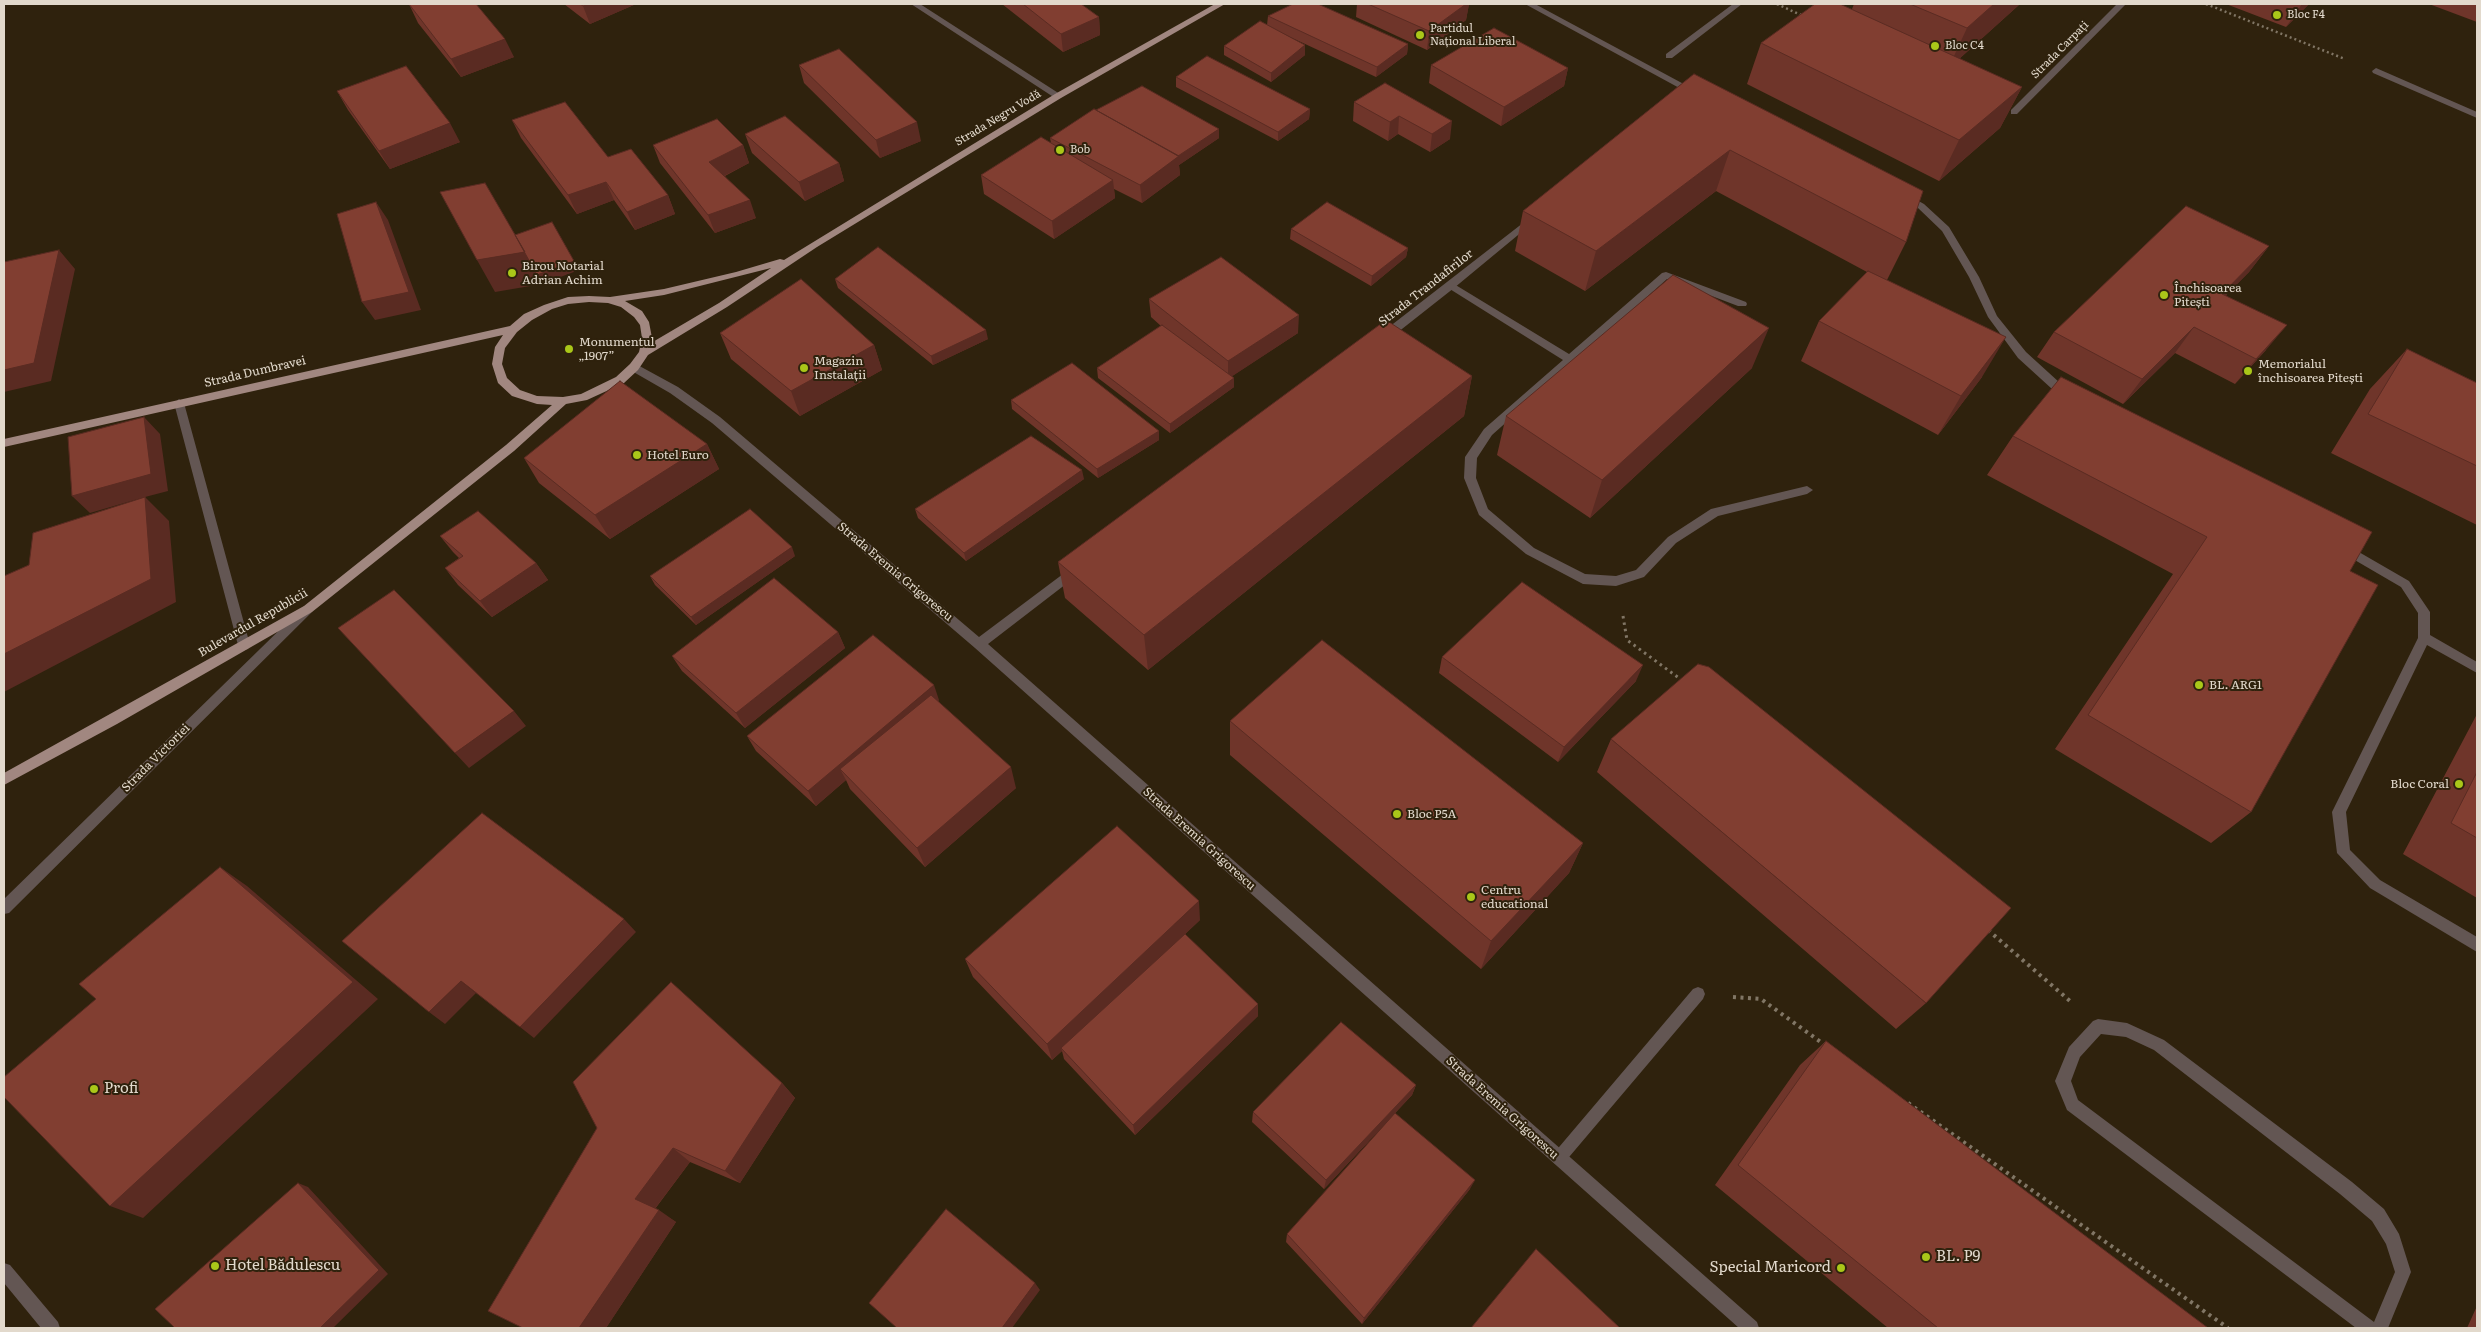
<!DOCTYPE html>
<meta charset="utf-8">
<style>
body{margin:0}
#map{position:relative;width:2481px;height:1332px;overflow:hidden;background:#2f220d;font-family:Literata,serif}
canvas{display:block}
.frame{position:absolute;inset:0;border:5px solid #e2d9cc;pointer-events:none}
</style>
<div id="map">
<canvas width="2481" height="1332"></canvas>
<div class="frame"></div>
</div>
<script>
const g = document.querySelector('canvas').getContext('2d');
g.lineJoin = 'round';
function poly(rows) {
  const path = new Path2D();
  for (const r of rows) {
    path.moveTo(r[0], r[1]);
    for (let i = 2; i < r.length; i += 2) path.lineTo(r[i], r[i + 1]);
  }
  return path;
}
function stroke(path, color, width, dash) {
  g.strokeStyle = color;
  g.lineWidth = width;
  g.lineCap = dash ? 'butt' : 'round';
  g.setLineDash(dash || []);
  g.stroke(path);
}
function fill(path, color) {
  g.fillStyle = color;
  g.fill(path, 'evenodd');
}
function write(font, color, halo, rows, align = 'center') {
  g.font = font + ' Literata,serif';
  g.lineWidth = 4;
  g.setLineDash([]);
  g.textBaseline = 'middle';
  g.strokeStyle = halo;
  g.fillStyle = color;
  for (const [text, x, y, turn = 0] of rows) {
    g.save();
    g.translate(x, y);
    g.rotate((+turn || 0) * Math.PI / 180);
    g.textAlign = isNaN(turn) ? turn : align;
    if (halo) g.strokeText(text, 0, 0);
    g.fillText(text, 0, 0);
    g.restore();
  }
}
const pathFar2 = poly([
 [1777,4,1803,16],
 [2206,4,2345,59]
]);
const pathFar1 = poly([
 [1623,616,1627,640,1683,681]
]);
const path = poly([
 [1988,930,2070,1001],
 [1733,997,1761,999,1825,1045],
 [1908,1103,2228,1328]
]);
const service = poly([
 [911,4,920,4,1063,96,1055,98,911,4],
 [1733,4,1742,4,1672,58,1666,58,1666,54,1733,4],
 [2117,4,2126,4,2017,114,2011,114,2011,110,2117,4],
 [2376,68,2477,112,2477,118,2373,73,2372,71,2376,68],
 [1904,193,1924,204,1949,227,1979,277,1997,316,2026,352,2071,393,2072,396,2071,399,2063,399,2018,358,1988,317,1969,277,1942,231,1918,208,1901,198,1901,194,1904,193],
 [1666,272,1746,302,1747,304,1746,306,1738,306,1667,279,1492,435,1477,458,1476,478,1488,509,1534,548,1585,574,1616,576,1636,570,1668,537,1711,509,1807,486,1813,490,1807,494,1718,516,1676,543,1644,577,1616,586,1583,584,1526,554,1479,515,1464,478,1465,457,1484,429,1563,360,1445,286,1450,283,1454,284,1569,354,1662,273,1666,272],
 [179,399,184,403,250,645,248,649,244,650,240,649,238,645,174,403,179,399],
 [2345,544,2409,581,2430,612,2430,635,2477,662,2477,673,2427,645,2346,812,2350,850,2380,880,2477,937,2477,952,2370,888,2337,853,2332,812,2418,638,2418,613,2401,587,2341,552,2339,549,2341,546,2345,544],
 [1698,987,1703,989,1705,994,1703,999,1564,1163,1559,1166,1554,1163,1551,1158,1554,1153,1693,989,1698,987],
 [2098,1019,2127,1023,2164,1040,2352,1182,2384,1209,2399,1234,2411,1272,2388,1328,2356,1328,2067,1110,2055,1081,2069,1047,2093,1021,2098,1019],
 [2101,1034,2126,1037,2154,1050,2340,1194,2372,1221,2386,1244,2395,1272,2374,1322,2078,1100,2071,1081,2080,1057,2101,1034]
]);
const minor = poly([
 [1525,4,1535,4,1693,89,1688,95,1682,95,1680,93,1683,90,1525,4],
 [1532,216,1537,219,1535,221,1454,288,1388,340,1380,340,1380,334,1532,216],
 [634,363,678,387,720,417,979,637,1071,568,1079,568,1081,571,1079,574,988,644,1757,1322,1759,1328,1739,1328,975,648,712,423,670,393,630,370,629,367,634,363],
 [307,605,311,607,313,610,311,613,9,913,4,914,4,899,303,607,307,605],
 [4,1263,10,1265,58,1322,60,1328,41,1328,4,1283,4,1263]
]);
const primary = poly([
 [1215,4,1225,4,1061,98,817,247,727,307,648,355,638,370,624,383,587,400,566,404,514,451,312,612,117,724,4,785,4,773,304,606,506,445,552,405,537,404,512,396,498,383,492,364,495,347,503,335,4,447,4,439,510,326,524,314,544,305,568,297,589,296,610,297,664,289,736,272,780,259,784,260,1055,94,1215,4],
 [771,268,719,303,651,343,652,338,649,322,642,311,625,301,664,295,771,268],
 [589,302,608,303,621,307,634,317,640,325,642,338,639,352,630,364,616,377,581,394,563,397,537,396,520,390,507,378,502,364,505,348,517,332,532,320,552,309,568,304,589,302]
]);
const wall = poly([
 [409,4,514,57,461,77,418,23],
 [564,4,636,4,590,24],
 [1002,4,1081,4,1099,17,1100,35,1063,52],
 [1357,4,1469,4,1466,20,1427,50,1356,17],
 [1854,4,2020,4,1959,59,2022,87,2000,128,1939,181,1747,84,1761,43,1852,9],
 [2226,4,2309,4,2286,27],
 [2429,4,2477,4,2477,22],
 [1268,16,1408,44,1407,54,1376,77,1275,30,1305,55,1271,82,1224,55,1224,46,1267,25],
 [799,65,921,141,880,158,804,83],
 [1431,65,1568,68,1564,86,1501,126,1429,83],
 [1694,74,1906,242,1887,280,1982,377,1938,435,1801,361,1819,321,1867,272,1716,191,1585,291,1515,251,1523,211],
 [1176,77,1310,109,1309,119,1278,141,1176,87],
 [1385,83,1450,139,1430,152,1398,134,1388,141,1353,121,1354,102],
 [337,91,460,142,390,169,348,110],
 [1096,110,1219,138,1179,165,1180,175,1142,203,1114,189,1115,198,1054,239,984,194,981,175,1051,143,1050,138],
 [512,120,608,157,668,195,675,214,635,230,614,200,577,214,521,138],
 [745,134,839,163,844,181,805,201,752,153],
 [653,145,743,145,749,163,725,176,756,218,715,233,660,163],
 [1291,229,1408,248,1406,257,1371,286,1290,239],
 [2269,246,2249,272,2226,295,2266,350,2235,384,2175,353,2123,404,2037,357,2054,332],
 [835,279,988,339,933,365,838,288],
 [1149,299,1298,333,1232,376,1234,387,1170,433,1098,378,1097,368,1161,326,1151,317],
 [720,333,874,345,882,370,800,416,731,359],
 [2407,349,2477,383,2477,525,2331,453,2370,389],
 [1752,368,1590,518,1497,455,1506,416],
 [1472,376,1464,416,1148,670,1065,598,1058,562],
 [1011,400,1159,431,1159,440,1098,478,1012,409],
 [2013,436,2350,571,2251,812,2211,843,2055,749,2173,574,1987,475],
 [707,444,719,469,610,539,539,483,524,458],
 [1084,479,966,561,918,518,915,509],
 [440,536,536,563,548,580,492,617,458,585,445,568,459,558,453,552],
 [795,556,696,625,655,585,650,576],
 [838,632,845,648,745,728,682,671,672,656],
 [1442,657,1636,681,1558,762,1439,673],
 [939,700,938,701,1016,788,925,867,850,789,846,780,816,806,756,751,747,736],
 [2477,714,2477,898,2403,854],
 [1230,721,1583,843,1569,873,1481,969,1230,755],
 [1611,739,1926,1003,1896,1029,1597,772],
 [1200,920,1185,934,1258,1004,1258,1016,1135,1135,1064,1059,1062,1051,1052,1060,973,977,965,959],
 [1826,1041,2208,1328,1888,1328,1715,1185,1800,1065],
 [782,1083,795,1098,740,1183,690,1162,655,1209,676,1222,606,1328,597,1128],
 [1416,1085,1412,1095,1324,1189,1252,1122,1253,1112],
 [1470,1189,1362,1324,1286,1242,1287,1234],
 [2477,1306,2477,1328,2467,1328]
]);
const shadedWall = poly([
 [588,4,636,4,590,24,583,6],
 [1466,4,1469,4,1466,20,1427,50,1429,31],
 [1994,4,2020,4,1948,69,1967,28],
 [2302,4,2309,4,2286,27],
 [1099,17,1100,35,1063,52,1061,34],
 [505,39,514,57,461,77,451,59],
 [1408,44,1407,54,1376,77,1377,67],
 [1305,45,1305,55,1271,82,1271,73],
 [1568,68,1564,86,1501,126,1504,107],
 [2022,87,2000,128,1939,181,1959,140],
 [1310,109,1309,119,1278,141,1278,132],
 [1399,116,1398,134,1388,141,1390,122],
 [1452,121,1450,139,1430,152,1432,134],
 [917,122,921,141,880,158,876,140],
 [450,123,460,142,390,169,379,151],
 [1219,129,1219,138,1179,165,1180,175,1142,203,1140,185,1177,157],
 [743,145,749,163,716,180,709,162],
 [1730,150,1716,191,1585,291,1596,251],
 [839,163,844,181,805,201,799,182],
 [1113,180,1115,198,1054,239,1052,221],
 [606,182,614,200,577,214,568,195],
 [668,195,675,214,635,230,627,212],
 [750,200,756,218,715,233,708,215],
 [376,202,388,220,421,310,375,320,362,302],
 [2269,246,2249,272,2203,319,2222,294],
 [1408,248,1406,257,1371,286,1372,276],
 [59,250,75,269,51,381,4,392,4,370],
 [525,252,542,284,495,292,477,260],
 [574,261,579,270,542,284,537,275],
 [1299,315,1298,333,1228,379,1228,361],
 [2287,325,2266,350,2235,384,2256,359],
 [2194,327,2175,353,2123,404,2142,379],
 [1769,328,1752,368,1590,518,1602,480],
 [986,330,988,339,933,365,931,356],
 [2006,337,1982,377,1938,435,1961,396],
 [874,345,882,370,800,416,791,391],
 [1472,376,1464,416,1148,670,1144,635],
 [1234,378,1234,387,1170,433,1170,424],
 [144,417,160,434,168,491,145,497,169,521,176,602,4,692,4,654,145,497,90,513,72,496],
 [1159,431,1159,440,1098,478,1097,469],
 [707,444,719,469,610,539,595,515],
 [1082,470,1084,479,966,561,964,553],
 [792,547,795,556,696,625,691,617],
 [536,563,548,580,492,617,480,601],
 [838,632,845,648,745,728,736,713],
 [1643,665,1636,681,1558,762,1564,747],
 [934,685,939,700,849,778,840,769,846,780,816,806,808,791],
 [514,711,526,726,469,768,455,753],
 [1011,767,1016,788,925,867,917,848],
 [1583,843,1569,873,1481,969,1491,941],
 [220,867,247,886,378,999,143,1218,110,1206],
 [1199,901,1200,920,1063,1050,1061,1048,1062,1051,1052,1060,1047,1044],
 [624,919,636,932,534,1038,520,1027],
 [461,981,476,993,445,1024,429,1012],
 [1258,1004,1258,1016,1135,1135,1133,1125],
 [782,1083,795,1098,740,1183,725,1171],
 [1416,1085,1412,1095,1324,1189,1326,1180],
 [673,1148,690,1162,653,1211,635,1199],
 [1475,1180,1470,1189,1362,1324,1364,1318],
 [298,1183,308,1187,388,1274,333,1328,320,1328],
 [659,1210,676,1222,606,1328,579,1328],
 [1035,1283,1040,1290,1012,1328,1002,1328]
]);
const building = poly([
 [409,4,476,4,505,39,451,59,409,4],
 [580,4,588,4,583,6,580,4],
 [1023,4,1081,4,1099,17,1061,34,1023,4],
 [1293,4,1318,4,1408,44,1377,67,1268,16,1293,4],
 [1368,4,1466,4,1429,31,1368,4],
 [1815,4,1840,4,2022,87,1959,140,1761,43,1815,4],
 [1910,4,1994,4,1967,28,1910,4],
 [1260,21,1305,45,1271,73,1224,46,1260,21],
 [1494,28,1568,68,1504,107,1431,65,1494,28],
 [839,49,917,122,876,140,799,65,839,49],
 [1207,56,1310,109,1278,132,1176,77,1207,56],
 [406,66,450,123,379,151,337,91,406,66],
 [1694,74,1923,191,1906,242,1730,150,1596,251,1523,211,1694,74],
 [1385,83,1452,121,1432,134,1399,116,1390,122,1354,102,1385,83],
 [1142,86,1219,129,1178,156,1096,110,1142,86],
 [565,102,608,157,631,149,668,195,627,212,606,182,568,195,512,120,565,102],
 [1094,109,1179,156,1140,185,1050,138,1094,109],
 [785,116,839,163,799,182,745,134,785,116],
 [717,119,743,145,709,162,750,200,708,215,653,145,717,119],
 [1041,137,1113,180,1052,221,981,175,1041,137],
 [485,183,525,252,477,260,440,192,485,183],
 [376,202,409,292,362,302,337,214,376,202],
 [1327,202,1408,248,1372,276,1291,229,1327,202],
 [2186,206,2269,246,2222,294,2287,325,2256,359,2194,327,2142,379,2054,332,2186,206],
 [552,222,574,261,537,275,515,235,552,222],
 [878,247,986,330,931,356,835,279,878,247],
 [59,250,34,363,4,370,4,262,59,250],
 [1221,257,1299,315,1228,361,1149,299,1221,257],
 [1868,271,2006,337,1961,396,1819,321,1868,271],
 [1673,275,1769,328,1602,480,1506,416,1673,275],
 [801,279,874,345,791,391,720,333,801,279],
 [1386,320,1472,376,1144,635,1058,562,1386,320],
 [1162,325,1234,378,1170,424,1097,368,1162,325],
 [2407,349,2477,383,2477,466,2368,414,2407,349],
 [1072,363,1159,431,1097,469,1011,400,1072,363],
 [2061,377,2372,532,2350,571,2378,585,2251,812,2088,715,2207,537,2013,436,2061,377],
 [620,381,707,444,595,515,524,458,620,381],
 [144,417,151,474,72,496,68,437,144,417],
 [1031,436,1082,470,964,553,915,509,1031,436],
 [145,497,151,579,4,654,4,576,29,565,33,533,145,497],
 [750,509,792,547,691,617,650,576,750,509],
 [478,511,536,563,480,601,445,568,463,556,440,536,478,511],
 [774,578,838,632,736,713,672,656,774,578],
 [1522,582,1643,665,1564,747,1442,657,1522,582],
 [394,590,514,711,455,753,338,628,394,590],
 [873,635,934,685,808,791,747,736,873,635],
 [1322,640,1583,843,1491,941,1230,721,1322,640],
 [1698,664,1709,667,2011,908,1926,1003,1611,739,1698,664],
 [931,695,1011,767,917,848,840,769,931,695],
 [2477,772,2477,838,2451,823,2477,772],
 [482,813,624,919,520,1027,461,981,429,1012,342,941,482,813],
 [1117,826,1199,901,1047,1044,965,959,1117,826],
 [220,867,353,982,110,1206,4,1097,4,1077,96,999,79,984,220,867],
 [1185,934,1258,1004,1133,1125,1061,1048,1185,934],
 [671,982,782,1083,725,1171,673,1148,635,1199,659,1210,579,1328,523,1328,488,1311,597,1128,573,1082,671,982],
 [1341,1022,1416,1085,1326,1180,1253,1112,1341,1022],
 [1826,1041,2208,1328,1938,1328,1738,1165,1826,1041],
 [1395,1113,1475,1180,1364,1318,1287,1234,1395,1113],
 [298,1183,379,1270,320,1328,175,1328,155,1309,298,1183],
 [946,1209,1035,1283,1002,1328,897,1328,869,1303,946,1209],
 [1536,1249,1620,1328,1471,1328,1536,1249]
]);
const markers = [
 [2277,15,5,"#aac719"],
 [1420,35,5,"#aac719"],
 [1935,46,5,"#aac719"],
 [1060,150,5,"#aac719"],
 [512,273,5,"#aac719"],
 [2164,295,5,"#aac719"],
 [569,349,5,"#aac719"],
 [804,368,5,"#aac719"],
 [2248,371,5,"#aac719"],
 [637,455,5,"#aac719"],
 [2199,685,5,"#aac719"],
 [2459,784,5,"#aac719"],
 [1397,814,5,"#aac719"],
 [1471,897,5,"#aac719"],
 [94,1089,5,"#aac719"],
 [1926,1257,5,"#aac719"],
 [215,1266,5,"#aac719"],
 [1841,1268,5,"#aac719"]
];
const farPoinames = [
 ["Bloc F4",2287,15],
 ["Partidul",1430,29],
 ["Național Liberal",1430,42],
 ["Bloc C4",1945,46],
 ["Bob",1070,150]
];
const farStreetnames = [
 ["Strada Carpați",2060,50,-45],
 ["Strada Negru Vodă",998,118,-31]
];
const poiNames = [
 ["Birou Notarial",522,266],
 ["Adrian Achim",522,280],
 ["Închisoarea",2174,288],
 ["Pitești",2174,302],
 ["Monumentul",579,342],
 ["„1907”",579,356],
 ["Magazin",814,361],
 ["Instalații",814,375],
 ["Memorialul",2258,364],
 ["închisoarea Pitești",2258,378],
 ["Hotel Euro",647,455],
 ["BL. ARG1",2209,685],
 ["Bloc Coral",2449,784,"right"],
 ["Bloc P5A",1407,814],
 ["Centru",1481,890],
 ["educational",1481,904]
];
const streetNames = [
 ["Strada Trandafirilor",1426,288,-38],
 ["Strada Dumbravei",255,372,-13],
 ["Strada Eremia Grigorescu",895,572,40],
 ["Bulevardul Republicii",253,623,-30],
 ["Strada Victoriei",156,758,-45],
 ["Strada Eremia Grigorescu",1199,839,42],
 ["Strada Eremia Grigorescu",1502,1108,42]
];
const nearPoinames = [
 ["Profi",104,1089],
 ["BL. P9",1936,1257],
 ["Hotel Bădulescu",225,1266],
 ["Special Maricord",1831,1268,"right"]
];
stroke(pathFar2, '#817665', 2.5, [2, 3]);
stroke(pathFar1, '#817665', 3, [2.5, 4]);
stroke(path, '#817665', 4, [3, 4.5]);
fill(service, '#635653');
fill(minor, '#635653');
fill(primary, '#a18780');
fill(wall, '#6f352a');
fill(shadedWall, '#5a2b22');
fill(building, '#813e31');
stroke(building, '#5a2b22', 1);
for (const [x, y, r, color] of markers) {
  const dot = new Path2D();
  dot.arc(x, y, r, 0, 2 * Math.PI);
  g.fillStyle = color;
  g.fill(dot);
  stroke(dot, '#2f220d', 2);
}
write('11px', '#e2d9cc', '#2f220d', farPoinames, 'left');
write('11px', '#e2d9cc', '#2f220d', farStreetnames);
write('12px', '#e2d9cc', '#2f220d', poiNames, 'left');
write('12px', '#e2d9cc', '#2f220d', streetNames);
write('15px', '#e2d9cc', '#2f220d', nearPoinames, 'left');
</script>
